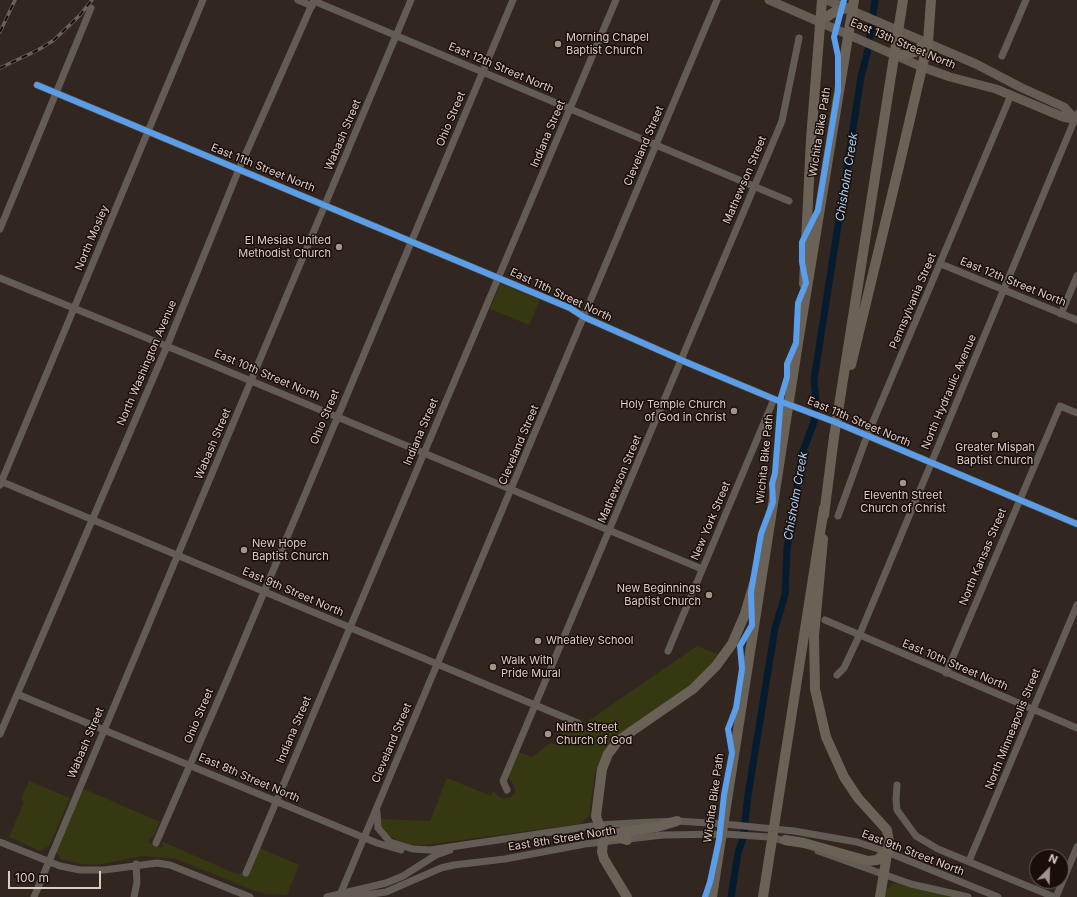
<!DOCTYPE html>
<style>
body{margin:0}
#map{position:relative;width:1077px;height:897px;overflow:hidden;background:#322620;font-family:Inter,sans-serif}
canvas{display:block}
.north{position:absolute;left:1029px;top:849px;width:40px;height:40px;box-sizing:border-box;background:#1a0e0a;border:1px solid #685a56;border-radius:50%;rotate:23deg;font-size:11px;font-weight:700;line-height:16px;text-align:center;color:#decdc7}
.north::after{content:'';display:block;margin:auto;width:14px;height:18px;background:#a2938d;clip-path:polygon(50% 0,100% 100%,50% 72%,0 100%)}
.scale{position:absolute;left:8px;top:871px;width:93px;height:18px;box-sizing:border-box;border:2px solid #decdc7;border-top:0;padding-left:5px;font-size:12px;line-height:14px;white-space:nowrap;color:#decdc7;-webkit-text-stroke:3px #1a0e0a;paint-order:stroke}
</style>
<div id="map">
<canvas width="1077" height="897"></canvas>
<div class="north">N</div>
<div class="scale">100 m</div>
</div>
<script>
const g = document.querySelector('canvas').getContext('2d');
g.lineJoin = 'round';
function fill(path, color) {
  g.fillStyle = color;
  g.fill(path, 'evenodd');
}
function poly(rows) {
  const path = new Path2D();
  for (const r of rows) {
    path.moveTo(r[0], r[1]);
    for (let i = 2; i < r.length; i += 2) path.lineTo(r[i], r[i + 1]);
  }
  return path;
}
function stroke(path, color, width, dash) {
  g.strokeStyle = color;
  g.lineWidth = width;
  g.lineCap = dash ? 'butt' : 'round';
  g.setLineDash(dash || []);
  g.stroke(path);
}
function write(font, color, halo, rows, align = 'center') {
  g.font = font + ' Inter,sans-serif';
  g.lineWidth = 3;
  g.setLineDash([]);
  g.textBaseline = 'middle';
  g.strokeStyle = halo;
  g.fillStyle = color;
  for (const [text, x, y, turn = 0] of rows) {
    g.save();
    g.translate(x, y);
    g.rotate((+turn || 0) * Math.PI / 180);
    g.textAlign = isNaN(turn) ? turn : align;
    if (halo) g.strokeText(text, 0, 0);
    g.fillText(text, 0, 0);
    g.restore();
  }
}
const green = poly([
 [502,284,540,300,529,325,490,309,500,285],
 [697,646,720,655,704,676,616,737,607,747,595,772,589,816,580,824,425,845,408,844,397,840,388,835,381,827,380,819,430,821,447,778,491,796,494,790,498,796,504,799,511,797,515,792,514,786,508,776,519,752,532,757,550,743,557,745,564,729,574,733,575,731,581,732,586,729,588,721],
 [29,781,70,798,49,846,40,851,9,837,24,802,21,800],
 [82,788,160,822,154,835,148,842,161,848,163,846,161,841,239,875,240,873,248,876,260,848,299,865,287,895,267,894,255,891,176,859,143,856,96,865,82,864,61,859,56,851],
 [897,883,902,883,960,897,884,897,887,889,892,885]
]);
const canal = poly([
 [731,897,738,853,743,839,748,795,775,628,785,595,787,548,803,451,814,422,816,401,814,380,861,77,868,50,875,0]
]);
const minor = poly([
 [298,0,312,6],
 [314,1,789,201],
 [1002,56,1026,0],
 [37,85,570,308,584,317,688,363,774,399,835,422,1077,524],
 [0,229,91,8],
 [941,264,1077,320],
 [0,278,208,363,702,569],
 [1061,314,1077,276],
 [0,481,578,723],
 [0,485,203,0],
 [838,516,867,436,1011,95],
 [825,620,1077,728],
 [668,651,774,399],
 [946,673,1060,406,1077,413],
 [837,675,844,668,859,636,1077,114],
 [17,694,377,843,401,850],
 [0,734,167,346,239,169,314,0],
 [897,785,896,800,897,810,916,836,938,849,1054,897],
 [507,790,503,781,782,121,799,38],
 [377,812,378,828,390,842,413,849,430,850,599,825,633,823,677,821,724,824,794,831,857,842,887,852,998,897],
 [0,842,60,866,80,870,104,870,157,863,170,865,250,897],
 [156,843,227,680,513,0],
 [818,851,911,884,968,897],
 [969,861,1077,605],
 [246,873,616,0],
 [340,894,351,897,386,892,441,868,454,865,505,859,585,844,663,835,724,834,769,837,789,842],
 [34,897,411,0],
 [134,897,137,882,136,864],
 [327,897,386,883,403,876,436,855,450,850],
 [339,897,717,0],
 [1056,897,1077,847]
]);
const major = poly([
 [769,0,922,67,950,77,996,89,1063,117,1077,120],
 [827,0,976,64,1020,87,1064,107,1075,119]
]);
const highway = poly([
 [820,21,836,11,847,8],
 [893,54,905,55,915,52,928,42],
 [899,166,928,42,931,0],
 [804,284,811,139,822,0],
 [824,515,834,437],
 [823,539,814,636,815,689,826,737,844,777,858,798,887,830,889,842,880,897],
 [627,840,607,833,599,825,596,816,602,769,608,754,617,742,632,731,693,689,716,666,732,644,745,614,761,560],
 [785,840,804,843,868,861,877,860,887,852],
 [627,897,604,859,602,852,603,842,613,835,622,832,657,827,677,821]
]);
const rail = poly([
 [0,32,15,0],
 [0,68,38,50,54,40,80,15,92,0]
]);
const highwayBridge = poly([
 [851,365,899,166],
 [834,437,903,0],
 [712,897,798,343,854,0],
 [763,897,824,508]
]);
const cycleway = poly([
 [37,85,570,308,584,317,688,363,774,399,835,422,1077,524],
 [705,897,710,882,719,840,724,795,732,753,728,729,736,708,742,669,740,646,752,625,751,592,761,534,773,502,772,484,775,473,781,397,787,377,787,364,796,343,798,303,806,283,802,262,802,242,818,210,838,91,838,56,834,37,844,0]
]);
const markers = [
 [558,44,4,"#a2938d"],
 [339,247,4,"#a2938d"],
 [734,411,4,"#a2938d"],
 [995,435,4,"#a2938d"],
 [903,483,4,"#a2938d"],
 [244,550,4,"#a2938d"],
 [709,595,4,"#a2938d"],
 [538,641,4,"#a2938d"],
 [493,667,4,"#a2938d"],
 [548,734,4,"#a2938d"]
];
const poiNames = [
 ["Morning Chapel",566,38],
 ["Baptist Church",566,51],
 ["El Mesias United",331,241,"right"],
 ["Methodist Church",331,254,"right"],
 ["Holy Temple Church",726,405,"right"],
 ["of God in Christ",726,418,"right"],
 ["Greater Mispah",995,448,"center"],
 ["Baptist Church",995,461,"center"],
 ["Eleventh Street",903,496,"center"],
 ["Church of Christ",903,509,"center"],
 ["New Hope",252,544],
 ["Baptist Church",252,557],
 ["New Beginnings",701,589,"right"],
 ["Baptist Church",701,602,"right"],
 ["Wheatley School",546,641],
 ["Walk With",501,661],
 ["Pride Mural",501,674],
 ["Ninth Street",556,728],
 ["Church of God",556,741]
];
const streetNames = [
 ["East 13th Street North",903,44,23],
 ["East 12th Street North",501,68,23],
 ["Ohio Street",451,119,-67],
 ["Wichita Bike Path",820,132,-81],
 ["Indiana Street",548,134,-67],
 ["Wabash Street",343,135,-67],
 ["Cleveland Street",644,146,-67],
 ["East 11th Street North",263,168,22],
 ["Mathewson Street",745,180,-67],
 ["North Mosley",92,238,-67],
 ["East 12th Street North",1013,282,22],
 ["East 11th Street North",561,295,25],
 ["Pennsylvania Street",913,301,-67],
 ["North Washington Avenue",147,363,-67],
 ["East 10th Street North",267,375,23],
 ["North Hydraulic Avenue",949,392,-67],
 ["Ohio Street",325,417,-67],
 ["East 11th Street North",859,422,23],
 ["Indiana Street",421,432,-67],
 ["Wabash Street",213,444,-67],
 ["Cleveland Street",519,445,-67],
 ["Wichita Bike Path",765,459,-84],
 ["Mathewson Street",620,479,-67],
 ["New York Street",711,521,-67],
 ["North Kansas Street",983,557,-67],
 ["East 9th Street North",293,592,23],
 ["East 10th Street North",955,665,23],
 ["Ohio Street",199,716,-67],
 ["North Minneapolis Street",1013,729,-68],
 ["Indiana Street",294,730,-67],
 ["Wabash Street",86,743,-67],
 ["Cleveland Street",392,743,-67],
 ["East 8th Street North",249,778,23],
 ["Wichita Bike Path",714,798,-82],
 ["East 8th Street North",562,839,-9],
 ["East 9th Street North",913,853,21]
];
const waterNames = [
 ["Chisholm Creek",847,177,-81],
 ["Chisholm Creek",796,496,-80]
];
fill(green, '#353811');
stroke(canal, '#071b2f', 7);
stroke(minor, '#625c55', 7);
stroke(major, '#655d53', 9);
stroke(highway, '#6a6257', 10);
stroke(rail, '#68625b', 3.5);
stroke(rail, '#1a0e0a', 2, [6]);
stroke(highwayBridge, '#6a6257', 10);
stroke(cycleway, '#5a9eea', 6);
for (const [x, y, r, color] of markers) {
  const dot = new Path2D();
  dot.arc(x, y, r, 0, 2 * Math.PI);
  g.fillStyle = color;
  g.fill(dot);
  stroke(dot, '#1a0e0a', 1.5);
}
write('11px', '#decdc7', '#1a0e0a', poiNames, 'left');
write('11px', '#decdc7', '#1a0e0a', streetNames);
write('italic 12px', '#a8cff9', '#1a0e0a', waterNames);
</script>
